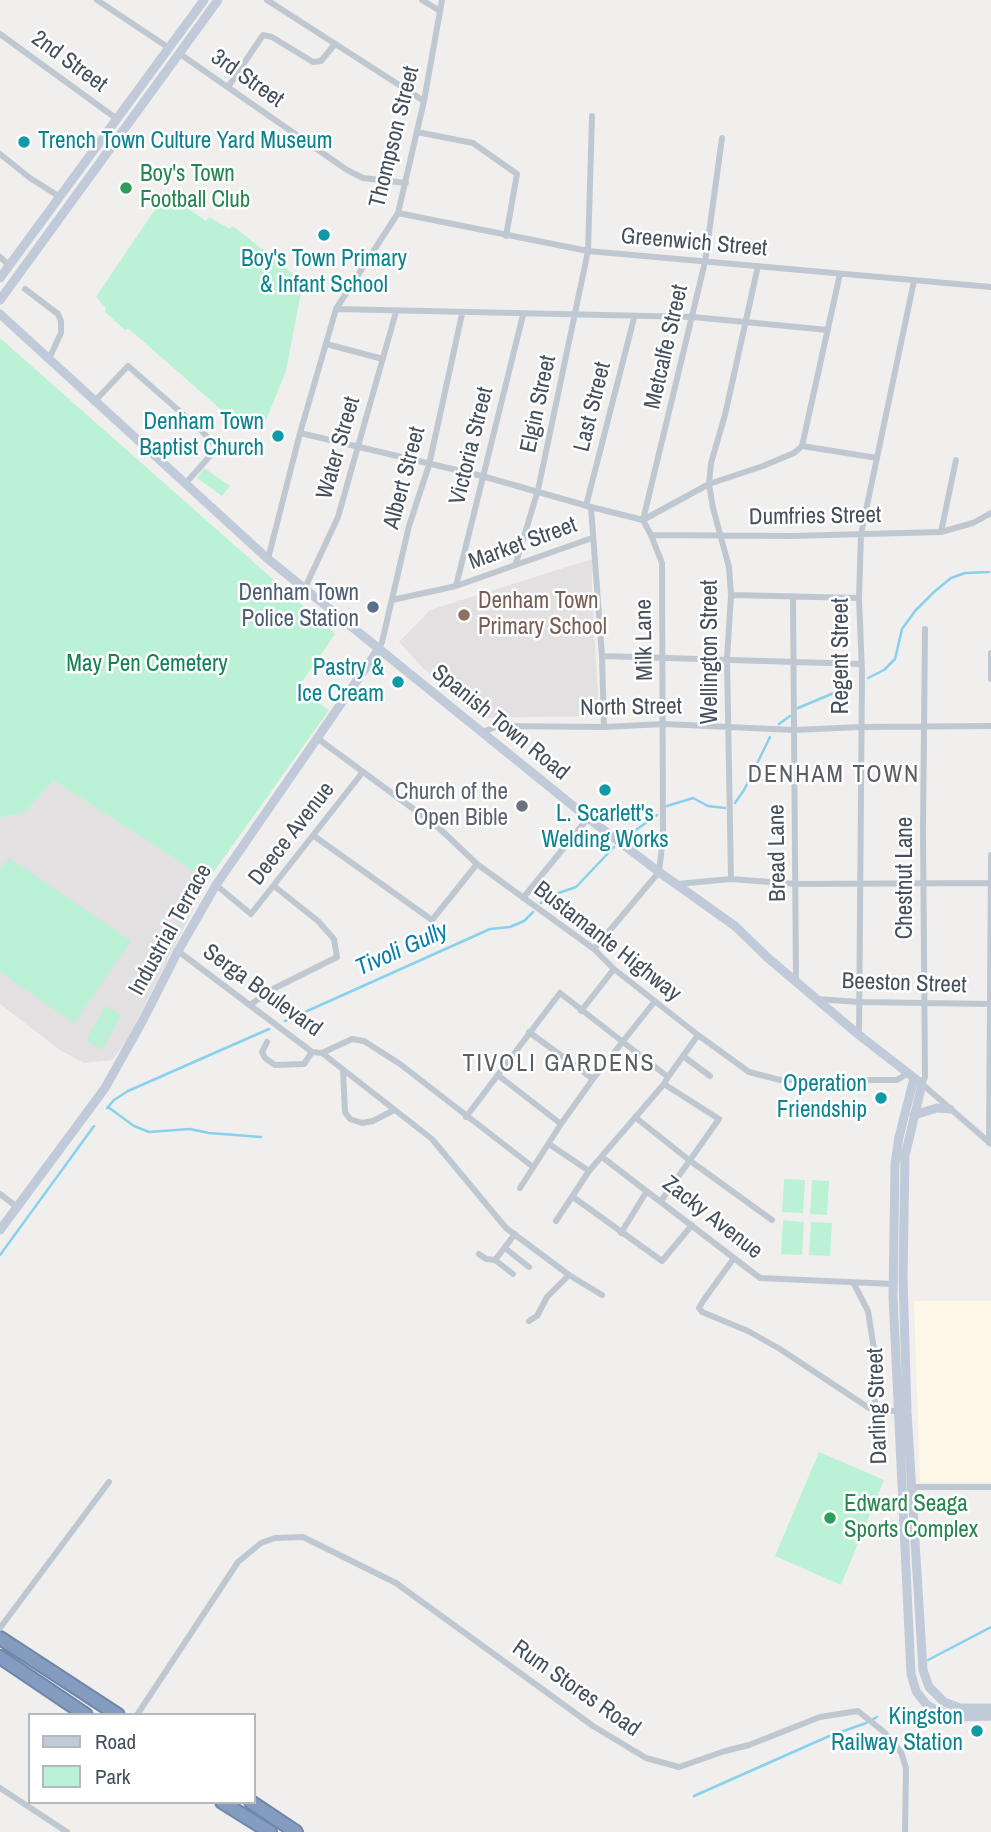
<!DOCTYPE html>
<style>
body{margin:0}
#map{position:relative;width:991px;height:1832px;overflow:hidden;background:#f1efee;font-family:"Archivo Narrow",sans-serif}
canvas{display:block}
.legend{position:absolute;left:28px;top:1713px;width:228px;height:91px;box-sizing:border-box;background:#fff;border:2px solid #b5b9be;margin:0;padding:9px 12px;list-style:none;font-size:21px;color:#46505d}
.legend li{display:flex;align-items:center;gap:14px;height:35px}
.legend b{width:35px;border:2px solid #b5b9be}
</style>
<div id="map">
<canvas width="991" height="1832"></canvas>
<ul class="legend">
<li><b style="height:9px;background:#c0cad8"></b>Road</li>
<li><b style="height:19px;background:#bbf1d4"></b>Park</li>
</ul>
</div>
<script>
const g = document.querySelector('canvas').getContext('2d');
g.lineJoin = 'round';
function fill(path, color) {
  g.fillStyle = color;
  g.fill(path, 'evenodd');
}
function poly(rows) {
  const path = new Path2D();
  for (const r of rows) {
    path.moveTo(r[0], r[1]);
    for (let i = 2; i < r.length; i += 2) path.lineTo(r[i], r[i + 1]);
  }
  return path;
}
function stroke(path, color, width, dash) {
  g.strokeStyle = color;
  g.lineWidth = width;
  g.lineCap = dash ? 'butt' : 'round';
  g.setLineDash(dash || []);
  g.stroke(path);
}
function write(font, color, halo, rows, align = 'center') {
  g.font = font + ' "Archivo Narrow",sans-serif';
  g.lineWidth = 5;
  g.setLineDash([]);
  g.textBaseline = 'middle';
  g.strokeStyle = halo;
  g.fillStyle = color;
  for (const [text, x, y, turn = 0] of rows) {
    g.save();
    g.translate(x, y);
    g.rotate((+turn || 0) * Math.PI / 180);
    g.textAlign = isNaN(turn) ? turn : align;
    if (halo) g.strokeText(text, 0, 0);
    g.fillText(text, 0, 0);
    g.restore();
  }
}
const commercial = poly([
 [914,1301,991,1301,991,1482,920,1482]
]);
const education = poly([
 [592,559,592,593,599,716,482,718,423,668,399,642,430,610],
 [53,780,208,880,126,1042,112,1060,84,1063,60,1050,0,1004,0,818,26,812]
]);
const green = poly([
 [166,193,206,221,209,217,230,229,233,226,303,282,286,371,266,420,257,417,252,430,242,428,129,329,125,330,105,312,106,308,96,297],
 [0,338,335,634,297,689,329,710,208,880,53,780,26,812,0,818],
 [204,468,230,486,222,496,197,478],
 [9,858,131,941,74,1023,0,972,0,870],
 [105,1006,121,1015,102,1050,86,1041],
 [784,1179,805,1180,803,1213,782,1212],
 [812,1180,829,1181,827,1215,810,1214],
 [783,1220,804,1222,802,1255,781,1254],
 [811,1222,832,1223,830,1256,809,1255],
 [819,1452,884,1480,841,1585,775,1556]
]);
const stream = poly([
 [868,678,884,670,895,659,902,629,915,611,934,592,951,578,965,573,989,572],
 [798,708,853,685],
 [779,724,790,716],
 [735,803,744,790,770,737],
 [667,806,693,798,708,806,725,808],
 [626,837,657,815],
 [541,903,550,896,576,887,614,847],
 [285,1021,490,929,510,927,524,921,533,912],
 [108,1107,134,1126,149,1132,190,1129,209,1133,261,1137],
 [107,1108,114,1100,128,1091,269,1029],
 [0,1255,94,1126],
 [928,1660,991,1627],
 [694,1796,827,1737,866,1723,877,1717]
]);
const street = poly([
 [97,0,169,48],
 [267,0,424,101],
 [422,0,440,11],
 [0,34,117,119],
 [180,54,347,170,363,178,406,183],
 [228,87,263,35,272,37,313,62,321,61,335,44],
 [417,132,473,143,517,174,506,236],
 [722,138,705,262,643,520,651,535,791,536,941,532,973,523,991,513],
 [0,154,30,178,60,197],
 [398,213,588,251,991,287],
 [0,257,9,265],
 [25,289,58,314,61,321,61,333,49,359],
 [336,309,693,317,828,330],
 [326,344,383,359],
 [94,402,128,366,201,430,217,448,185,484],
 [300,433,482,476,591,507],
 [802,446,877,458],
 [586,506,634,318],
 [941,532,956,460],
 [268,559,300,433,336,309,398,213,424,101,442,0],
 [516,563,538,490,588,251,592,116],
 [456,586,523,315],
 [304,590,338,517,396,312],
 [731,595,859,598],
 [793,598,796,981],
 [392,600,456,586,592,538],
 [925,629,923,831,925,1077,922,1084,991,1144],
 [378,650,382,642,409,526,429,465,462,314],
 [991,653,991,679],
 [602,656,861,664],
 [604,727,602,656,591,507,643,520,709,484,763,466,794,453,802,446,840,274],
 [482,732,499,726,604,727,664,724,794,730,860,727,991,726],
 [317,738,438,827,477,864,594,949,614,969,698,1035,749,1072,780,1080,897,1080,908,1073],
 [314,836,432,920,477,864],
 [731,879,727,659,731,595,729,567,713,508,709,484,711,463,725,415,758,266],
 [677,884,731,879,796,884,991,883],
 [216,885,251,914,362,773],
 [523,898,588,818],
 [594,949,659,872,663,837,662,563,651,535],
 [178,951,312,1052,322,1053,352,1039,364,1041,400,1064,533,1167],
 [817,999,859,1002,991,1004],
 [250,1005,273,989,337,957,334,939,318,921,274,886],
 [581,1011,614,969],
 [529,1032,593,1079],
 [859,1035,862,672,859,598,861,534,914,281],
 [267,1042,262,1052,265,1058,275,1065,304,1064,312,1052],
 [322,1053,432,1139,506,1228,569,1275,602,1295],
 [683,1056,710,1076],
 [343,1070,345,1112,350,1119,362,1123,373,1121,394,1110],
 [499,1076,561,1124],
 [668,1077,698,1035],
 [466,1117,560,993,668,1077,664,1084,719,1119,661,1201],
 [635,1117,689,1160,772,1220],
 [989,1143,991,855],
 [549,1144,589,1171],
 [602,1157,760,1278,893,1284],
 [520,1188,561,1124,593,1079,655,1001],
 [0,1194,17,1207],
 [573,1197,662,1261,692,1225],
 [556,1221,589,1171,664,1084],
 [621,1233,647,1191],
 [505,1248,529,1267],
 [479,1254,486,1259,495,1260,513,1274],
 [734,1258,703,1301,699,1308,702,1312,748,1331,780,1349,869,1408,902,1412],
 [495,1260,515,1234],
 [854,1284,868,1311,875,1356,875,1409],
 [529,1321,537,1316,547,1297,569,1275],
 [910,1487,991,1487],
 [0,1628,109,1482],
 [137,1715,238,1562,261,1543,275,1538,303,1537,396,1583,593,1726,646,1758,679,1767,725,1751,749,1745,820,1717,858,1711,884,1732,901,1752,906,1768,905,1832],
 [0,1788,67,1832]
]);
const secondary = poly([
 [0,278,204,0],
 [0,300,218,0],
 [0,314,268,559,588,818,659,872,735,926,768,958,859,1035,922,1084,905,1156,903,1278,907,1412,923,1670,929,1687,944,1702,960,1708,991,1708],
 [914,1078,899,1137,895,1164,893,1296,911,1674,916,1691,926,1704,937,1711,962,1717,991,1716],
 [914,1115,937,1108,950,1109],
 [0,1230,105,1088,143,1020,178,951,216,885,378,650]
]);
const highway = poly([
 [0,1638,118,1715],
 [0,1657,86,1715],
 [222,1802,270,1832],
 [251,1802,296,1832]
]);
const markers = [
 [24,142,7,"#0f9aa8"],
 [126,188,7,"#2e9e5b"],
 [324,235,7,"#0f9aa8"],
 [278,436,7,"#0f9aa8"],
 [373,607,7,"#5c6f8a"],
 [464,615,7,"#8d6e63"],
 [398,682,7,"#0f9aa8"],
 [605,790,7,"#0f9aa8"],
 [522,806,7,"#6b7280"],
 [881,1098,7,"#0f9aa8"],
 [830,1518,7,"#2e9e5b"],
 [977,1731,7,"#0f9aa8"]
];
const streetNames = [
 ["2nd Street",69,62,36],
 ["3rd Street",247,79,35],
 ["Thompson Street",395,137,-76],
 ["Greenwich Street",694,243,5],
 ["Metcalfe Street",667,347,-77],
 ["Elgin Street",539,404,-78],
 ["Last Street",593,407,-76],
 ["Victoria Street",472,446,-76],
 ["Water Street",339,448,-74],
 ["Albert Street",405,478,-75],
 ["Dumfries Street",815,517,-1],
 ["Market Street",523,544,-20],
 ["Milk Lane",645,640,-91],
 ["Wellington Street",711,652,-90],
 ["Regent Street",842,656,-90],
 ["North Street",631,708,-1],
 ["Spanish Town Road",500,723,39],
 ["Deece Avenue",292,834,-52],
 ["Bread Lane",778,853,-91],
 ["Chestnut Lane",906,878,-90],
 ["Industrial Terrace",171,930,-61],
 ["Bustamante Highway",607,942,38],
 ["Beeston Street",904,984,2],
 ["Serga Boulevard",262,991,36],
 ["Zacky Avenue",712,1218,38],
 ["Darling Street",878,1406,-92],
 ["Rum Stores Road",576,1689,35]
];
const cultureNames = [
 ["Trench Town Culture Yard Museum",38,142,"left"],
 ["Boy's Town Primary",324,260,"center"],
 ["& Infant School",324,286,"center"],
 ["Denham Town",264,423],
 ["Baptist Church",264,449],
 ["Pastry &",384,669],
 ["Ice Cream",384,695],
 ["L. Scarlett's",605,815,"center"],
 ["Welding Works",605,841,"center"],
 ["Operation",867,1085],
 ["Friendship",867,1111],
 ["Kingston",963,1718],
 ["Railway Station",963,1744]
];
const leisureNames = [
 ["Boy's Town",140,175],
 ["Football Club",140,201],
 ["Edward Seaga",844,1505],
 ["Sports Complex",844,1531]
];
const serviceNames = [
 ["Denham Town",359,594],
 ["Police Station",359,620]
];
const educationNames = [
 ["Denham Town",478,602],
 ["Primary School",478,628]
];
const parkNames = [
 ["May Pen Cemetery",147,665]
];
const worshipNames = [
 ["Church of the",508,793],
 ["Open Bible",508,819]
];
const neighbourhoodNames = [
 ["DENHAM TOWN",834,776],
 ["TIVOLI GARDENS",559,1065]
];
const waterNames = [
 ["Tivoli Gully",402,950,-24]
];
fill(commercial, '#fdf8e7');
fill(education, '#e2e0e0');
fill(green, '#bbf1d4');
stroke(stream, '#87d1ef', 2.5);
stroke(highway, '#7087ab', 16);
stroke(street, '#bfc8d1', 6);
stroke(secondary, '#c0cad8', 9);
stroke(highway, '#849cbf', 12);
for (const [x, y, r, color] of markers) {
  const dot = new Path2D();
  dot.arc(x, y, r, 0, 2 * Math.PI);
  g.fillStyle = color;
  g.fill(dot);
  stroke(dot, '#fff', 2.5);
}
write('23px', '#46505d', '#fff', streetNames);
write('23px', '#0d838f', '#fff', cultureNames, 'right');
write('23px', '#27864d', '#fff', leisureNames, 'left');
write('23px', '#4e5e75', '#fff', serviceNames, 'right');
write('23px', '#785e54', '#fff', educationNames, 'left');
write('23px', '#138153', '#fff', parkNames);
write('23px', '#5b616d', '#fff', worshipNames, 'right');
g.letterSpacing = '2px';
write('24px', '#5b5e64', '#fff', neighbourhoodNames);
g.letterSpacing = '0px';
write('italic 24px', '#077eaf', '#fff', waterNames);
</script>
